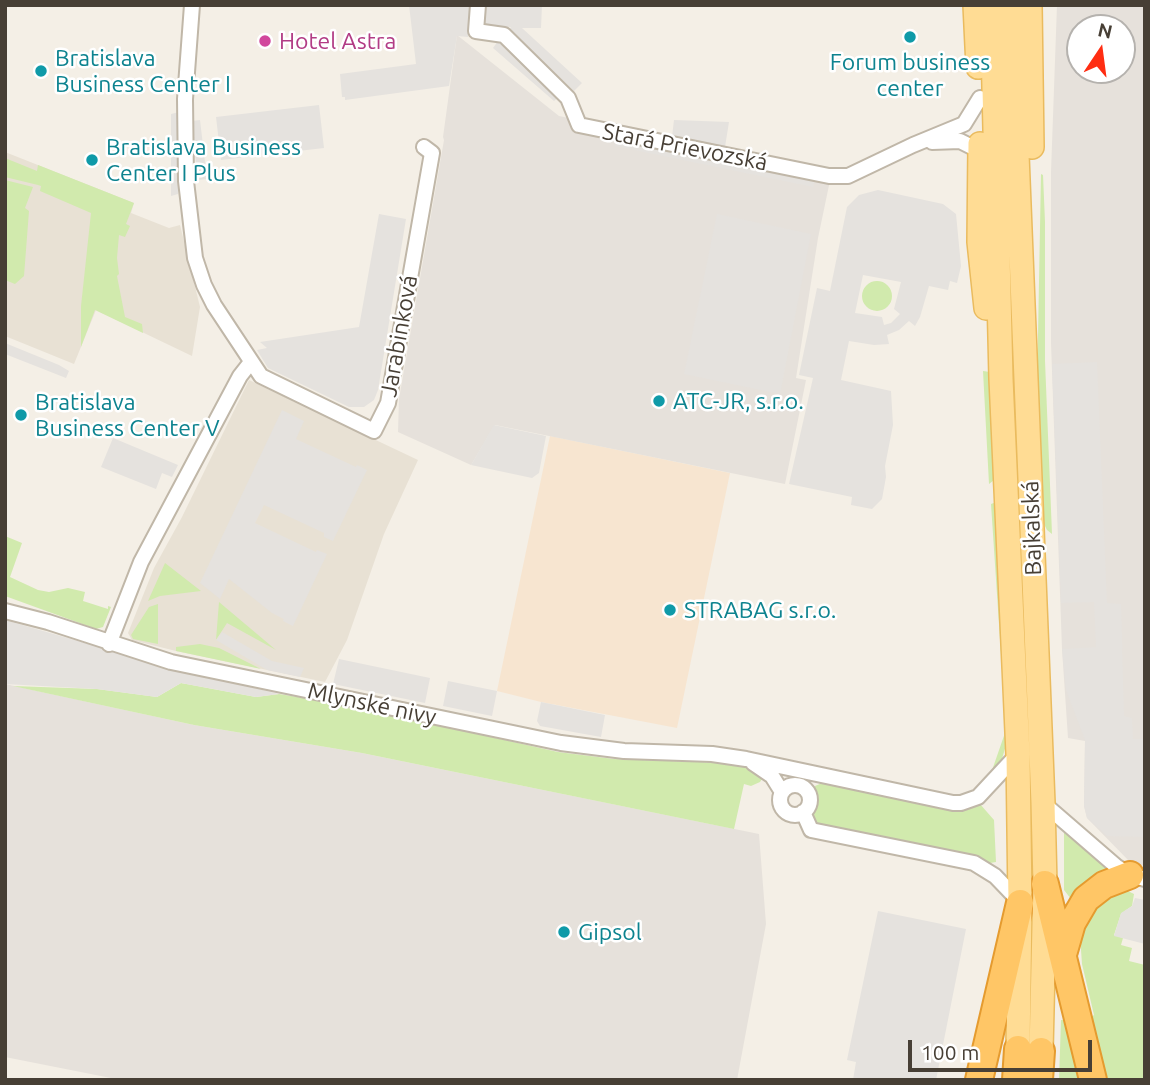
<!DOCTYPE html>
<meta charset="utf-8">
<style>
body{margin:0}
#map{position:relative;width:1150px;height:1085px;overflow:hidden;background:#f4efe6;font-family:Ubuntu,sans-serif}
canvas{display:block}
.frame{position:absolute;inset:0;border:7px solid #473f35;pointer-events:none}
.north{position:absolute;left:1066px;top:14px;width:70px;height:70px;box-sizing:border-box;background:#fff;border:2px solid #b5b2ae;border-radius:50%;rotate:13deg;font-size:19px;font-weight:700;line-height:28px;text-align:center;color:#473f35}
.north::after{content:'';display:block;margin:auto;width:24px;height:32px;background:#ff2d12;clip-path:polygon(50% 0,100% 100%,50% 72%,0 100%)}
.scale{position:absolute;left:908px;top:1040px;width:184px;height:32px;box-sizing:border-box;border:4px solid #473f35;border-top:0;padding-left:9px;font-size:21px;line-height:24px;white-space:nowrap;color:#473f35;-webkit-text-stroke:5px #fff;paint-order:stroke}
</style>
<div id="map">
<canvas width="1150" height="1085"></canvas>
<div class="frame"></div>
<div class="north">N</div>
<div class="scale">100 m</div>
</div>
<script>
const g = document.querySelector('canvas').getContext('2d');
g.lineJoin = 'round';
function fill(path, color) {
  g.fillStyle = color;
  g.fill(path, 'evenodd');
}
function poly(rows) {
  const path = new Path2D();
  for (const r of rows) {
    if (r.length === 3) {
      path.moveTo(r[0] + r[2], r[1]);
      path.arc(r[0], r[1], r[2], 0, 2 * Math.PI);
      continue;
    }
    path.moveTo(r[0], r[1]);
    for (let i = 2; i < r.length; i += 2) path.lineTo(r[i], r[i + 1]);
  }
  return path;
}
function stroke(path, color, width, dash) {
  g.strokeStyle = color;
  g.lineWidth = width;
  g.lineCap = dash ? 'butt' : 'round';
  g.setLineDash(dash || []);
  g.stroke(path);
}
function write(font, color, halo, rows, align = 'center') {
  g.font = font + ' Ubuntu,sans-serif';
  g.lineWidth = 5;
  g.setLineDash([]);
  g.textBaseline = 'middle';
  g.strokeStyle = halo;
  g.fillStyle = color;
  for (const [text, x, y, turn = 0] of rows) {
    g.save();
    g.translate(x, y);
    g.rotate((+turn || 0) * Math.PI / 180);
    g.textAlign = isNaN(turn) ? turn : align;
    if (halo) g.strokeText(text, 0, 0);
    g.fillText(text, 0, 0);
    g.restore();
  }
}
const residential = poly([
 [5,152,134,203,131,213,169,228,180,225,200,307,192,356,96,310,74,364,5,336],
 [249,380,418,460,384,534,347,640,325,682,176,651,132,640,128,633,154,568,182,517]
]);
const commercial = poly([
 [550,436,730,473,677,728,541,702,497,691]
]);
const industrial = poly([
 [1057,5,1145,5,1145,866,1130,862,1087,818,1084,806,1085,741,1068,738,1062,649,1051,343,1051,172],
 [1080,28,1122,28,1122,70,1080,70],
 [457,35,559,116,832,171,818,238,796,378,806,380,785,484,495,425,471,465,398,432,399,399,444,140,443,137],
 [5,684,194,725,362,753,759,834,766,924,737,1080,121,1080,5,1057]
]);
const green = poly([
 [5,158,37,171,38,165,134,203,126,224,130,226,125,237,119,235,117,258,119,274,117,276,125,317,142,324,143,333,95,310,81,347,81,306,91,213,40,191,41,186,38,185,5,177],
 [1041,174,1043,175,1045,222,1045,361,1052,534,1047,530,1043,522,1037,389],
 [5,180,33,187,25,208,29,211,24,276,15,284,5,280],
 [1006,278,1012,278,1034,823,1027,821],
 [877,296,15],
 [983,371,990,372,998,477,989,484],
 [999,501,1007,742,1001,762,989,779,1006,730,991,504],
 [5,536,22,543,10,577,38,590,49,592,68,588,85,592,83,601,108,609,108,606,111,607,103,627,96,629,5,596],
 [165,563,201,591,160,596,148,601],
 [219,602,276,650,227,623,216,640],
 [158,604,158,644,133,639,131,635,149,607],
 [200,644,219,648,261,669,176,651,176,647],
 [181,683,256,697,279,694,353,706,558,752,614,759,728,763,753,769,762,779,760,782,751,786,744,784,734,829,362,753,194,725,13,686,97,689,157,697],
 [822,783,952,809,980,804,994,820,996,862,990,863,814,825,811,814,815,800,815,786],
 [1064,830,1110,871,1075,904,1064,890],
 [1128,891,1134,894,1132,906,1121,914,1114,935,1123,938,1121,945,1132,948,1129,961,1145,965,1145,1080,1108,1080,1090,1018,1094,1015,1082,964,1080,936,1088,914,1106,897],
 [1061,1020,1066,1020,1081,1080,1059,1080]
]);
const parking = poly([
 [409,5,472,5,468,37,457,36,449,86,345,100,345,97,342,97,340,74,416,64],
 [486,5,542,5,541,28,522,28,582,83,574,91,509,30,511,27,483,26],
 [498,41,560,96,554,101,493,48],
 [319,105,324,148,221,160,216,117],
 [179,112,178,194,171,196,171,114],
 [200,120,207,179,198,180,191,121],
 [674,120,729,122,725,147,672,137],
 [616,139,815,180,813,187,615,146],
 [878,190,943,204,956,214,961,266,957,283,950,281,948,290,929,286,920,317,915,326,909,321,899,330,887,335,889,344,874,345,849,341,841,380,891,391,893,425,885,466,886,477,882,499,872,509,851,505,852,497,789,484,813,378,799,375,817,288,830,291,847,207,859,195],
 [863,275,901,282,894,309,900,314,891,323,884,325,882,317,855,313],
 [379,214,406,219,378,390,374,400,364,407,349,407,268,368,257,350,267,348,260,342,359,327],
 [717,214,811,234,780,394,684,374],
 [5,343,59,365,69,371,66,378,5,354],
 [1097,362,1107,603,1121,604,1124,716,1132,718,1133,739,1145,739,1145,837,1107,836,1087,818,1084,806,1085,740,1066,690,1062,649,1096,647,1094,602,1061,603,1052,364],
 [282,410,304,421,296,439,356,467,357,465,367,470,333,541,324,537,324,533,264,505,255,523,316,552,317,550,327,554,293,626,283,621,284,619,272,613,229,579,220,599,200,583],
 [494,425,546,436,539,473,532,478,471,465],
 [113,438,178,465,172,477,162,473,156,489,101,467],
 [5,620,158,664,279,694,256,697,181,683,157,697,97,689,5,684],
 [222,632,272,661,304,668,300,677,267,670,216,640],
 [339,659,430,678,425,703,333,684],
 [448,681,497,691,492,716,443,706],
 [541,702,605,715,601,737,540,726,537,721],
 [1135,898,1145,900,1145,944,1114,936,1121,913,1132,906],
 [878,911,966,929,936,1080,853,1080,856,1062,847,1060]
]);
const minor = poly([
 [192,5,185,99,186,181,195,258,204,285,214,305,261,376,374,431,388,403,432,153,424,147],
 [478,5,476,31,504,35,568,98,579,125,829,176,848,176,913,145,964,124,980,98],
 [932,142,960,141,980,151],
 [5,611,48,622,171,662,561,743,624,751,712,754,746,759,953,803,961,803,978,797,1018,754],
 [109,644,141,562,240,376,251,362],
 [753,763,772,776,782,792],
 [795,800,15],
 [1043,803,1117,867,1130,875,1145,879],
 [803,812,811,830,974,863,995,876,1020,902]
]);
const primary = poly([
 [975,5,978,67],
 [992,5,1001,379,1018,754,1020,903,1018,1049],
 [1011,5,1043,803,1045,884,1041,1051],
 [1030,5,1032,147],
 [980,144,979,242,986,308]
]);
const motorway = poly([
 [1045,884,1093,1080],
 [1064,951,1072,923,1086,899,1104,885,1130,875],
 [979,1080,1020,903],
 [1016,1080,1018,1049],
 [1039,1080,1041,1051]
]);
const markers = [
 [910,37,7,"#0f9aa8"],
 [265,41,7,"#d1479c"],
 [41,71,7,"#0f9aa8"],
 [92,160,7,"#0f9aa8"],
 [659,401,7,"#0f9aa8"],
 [21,415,7,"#0f9aa8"],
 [670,610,7,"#0f9aa8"],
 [564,932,7,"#0f9aa8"]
];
const hotelNames = [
 ["Hotel Astra",279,41]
];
const cultureNames = [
 ["Bratislava",55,58],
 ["Business Center I",55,84],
 ["Forum business",910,62,"center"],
 ["center",910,88,"center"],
 ["Bratislava Business",106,147],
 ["Center I Plus",106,173],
 ["ATC-JR, s.r.o.",673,401],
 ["Bratislava",35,402],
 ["Business Center V",35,428],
 ["STRABAG s.r.o.",684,610],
 ["Gipsol",578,932]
];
const streetNames = [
 ["Stará Prievozská",685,147,11],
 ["Jarabinková",399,336,-80],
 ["Bajkalská",1032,528,-92],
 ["Mlynské nivy",372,704,12]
];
fill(residential, '#e8e1d4');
fill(commercial, '#f7e5d0');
fill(industrial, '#e6e1db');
fill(green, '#d1eaad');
fill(parking, '#e5e2de');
stroke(minor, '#c0b7a8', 18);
stroke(primary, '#eabb5e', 26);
stroke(motorway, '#e59b2f', 30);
stroke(minor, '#fff', 14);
stroke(primary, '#ffdc94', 23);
stroke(motorway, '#ffc666', 26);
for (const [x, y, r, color] of markers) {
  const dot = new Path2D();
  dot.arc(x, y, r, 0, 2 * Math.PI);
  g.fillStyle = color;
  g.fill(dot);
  stroke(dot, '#fff', 2.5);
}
write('23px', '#b23c85', '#fff', hotelNames, 'left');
write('23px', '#0d838f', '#fff', cultureNames, 'left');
write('23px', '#473f35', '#fff', streetNames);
</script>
